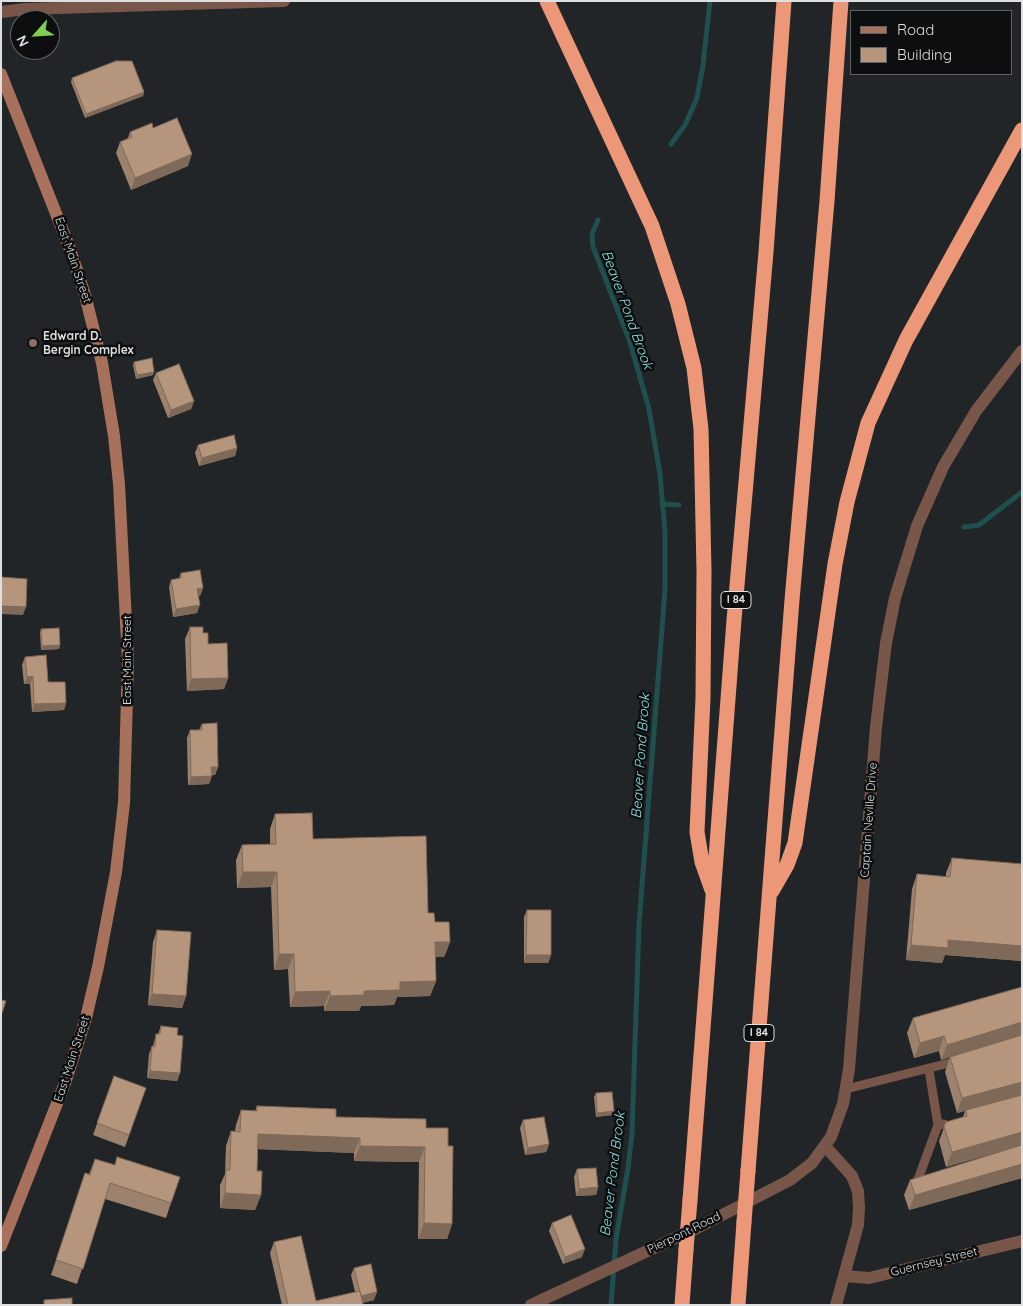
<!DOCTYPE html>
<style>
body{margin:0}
#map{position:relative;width:1023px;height:1306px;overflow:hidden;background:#222527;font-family:Quicksand,sans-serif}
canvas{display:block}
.frame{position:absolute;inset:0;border:2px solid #dddfe1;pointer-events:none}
.legend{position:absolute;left:850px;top:10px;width:162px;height:65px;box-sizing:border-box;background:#0d0e0f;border:1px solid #606263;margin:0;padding:6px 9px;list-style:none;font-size:15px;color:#dddfe1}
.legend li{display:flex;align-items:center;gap:10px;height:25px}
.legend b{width:25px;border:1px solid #606263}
.north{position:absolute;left:10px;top:10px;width:50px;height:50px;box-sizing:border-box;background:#0d0e0f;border:1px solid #606263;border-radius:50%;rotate:244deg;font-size:14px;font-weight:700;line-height:20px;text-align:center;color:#dddfe1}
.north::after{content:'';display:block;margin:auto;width:18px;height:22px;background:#7fd052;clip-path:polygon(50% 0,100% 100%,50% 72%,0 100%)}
</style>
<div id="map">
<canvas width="1023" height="1306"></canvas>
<div class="frame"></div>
<ul class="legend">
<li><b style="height:6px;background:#a7715c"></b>Road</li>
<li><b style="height:14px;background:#b5967d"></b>Building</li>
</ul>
<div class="north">N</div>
</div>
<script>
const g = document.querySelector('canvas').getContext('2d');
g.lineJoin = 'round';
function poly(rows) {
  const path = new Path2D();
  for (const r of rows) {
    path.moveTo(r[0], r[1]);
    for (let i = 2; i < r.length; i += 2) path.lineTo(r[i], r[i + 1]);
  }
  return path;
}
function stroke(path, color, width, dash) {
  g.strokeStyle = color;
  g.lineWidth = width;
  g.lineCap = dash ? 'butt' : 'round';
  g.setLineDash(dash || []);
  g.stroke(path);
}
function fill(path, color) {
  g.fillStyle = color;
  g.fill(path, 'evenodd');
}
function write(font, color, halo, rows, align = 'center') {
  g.font = font + ' Quicksand,sans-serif';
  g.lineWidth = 5;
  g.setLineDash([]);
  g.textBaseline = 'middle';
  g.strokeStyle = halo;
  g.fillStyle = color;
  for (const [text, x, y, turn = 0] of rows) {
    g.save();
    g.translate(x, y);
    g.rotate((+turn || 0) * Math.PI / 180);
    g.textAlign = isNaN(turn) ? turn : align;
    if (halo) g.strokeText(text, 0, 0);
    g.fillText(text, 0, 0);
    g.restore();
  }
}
const stream = poly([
 [671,144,685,125,697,98,703,65,710,1],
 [598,220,592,234,593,247,629,339,649,409,660,474,665,532,665,590,639,924,632,1133,628,1168,616,1239,611,1305],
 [662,504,679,505],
 [964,527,979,525,1022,492]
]);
const service = poly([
 [929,1070,938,1125,944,1124],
 [846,1089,957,1061],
 [922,1180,917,1182,938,1125]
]);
const minor = poly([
 [825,1146,852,1176,858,1191,859,1207,858,1225,836,1305],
 [845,1276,869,1278,1022,1241],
 [531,1305,697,1228,790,1180,812,1163,831,1137,843,1104,849,1069,876,727,886,643,895,598,917,526,943,467,976,411,1022,351]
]);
const tertiary = poly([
 [1,12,25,9,284,1]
]);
const secondary = poly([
 [1,74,70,249,85,295,102,363,114,436,119,484,128,661,124,803,116,872,98,967,86,1018,65,1083,1,1246]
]);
const motorway = poly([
 [547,1,652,226,678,304,694,368,701,429,704,571,703,698,697,832,702,862,712,890],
 [772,891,787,865,795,843,835,564,847,502,868,423,906,340,1022,130],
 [748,1171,792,600,827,201,841,1],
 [690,1200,734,620,766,252,784,1],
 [682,1305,686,1250],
 [738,1305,744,1222]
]);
const motorwayBridge = poly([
 [744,1222,748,1171],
 [686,1250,690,1200]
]);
const wall = poly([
 [72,78,144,92,143,96,85,118,71,82],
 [153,128,188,166,131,190,116,153,120,142,128,138,130,132],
 [134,362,153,375,136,379,133,365],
 [156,373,194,401,191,409,168,418,153,380],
 [198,445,237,448,235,456,199,466,195,453],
 [181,573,203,588,200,596,198,596,197,613,173,617,169,587,171,580,179,578],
 [190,627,203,633,208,644,228,678,224,689,187,691,185,639],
 [41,629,60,645,59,649,41,650,40,633],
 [25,657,66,703,64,710,32,712,30,684,24,684,22,665],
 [202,724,218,767,215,775,212,775,209,784,188,785,187,738,190,730,199,730],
 [275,814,428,913,450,942,444,957,435,957,436,981,430,996,397,997,394,1005,361,1006,359,1011,324,1011,324,1006,290,1007,288,969,274,970,271,887,237,888,236,860,242,845,270,844,270,829],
 [952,858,1022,864,1022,961,945,955,942,963,906,960,912,889,917,874,946,877,946,873],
 [527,910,551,955,548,963,524,963,524,917],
 [157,930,186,996,182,1008,148,1005,153,942],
 [1022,987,1022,1178,909,1210,904,1195,910,1180,1005,1150,946,1167,939,1141,946,1122,963,1117,965,1111,957,1113,945,1072,950,1057,941,1060,939,1051,914,1058,907,1033,913,1018],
 [161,1026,177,1035,180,1073,177,1081,147,1078,149,1054,152,1046,153,1046,156,1034,158,1034],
 [114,1076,146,1088,125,1147,93,1135],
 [596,1093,612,1115,596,1117,594,1097],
 [257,1106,336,1117,426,1128,448,1146,452,1224,447,1239,418,1239,419,1162,354,1161,354,1153,258,1149,257,1171,261,1195,255,1210,220,1208,220,1185,225,1174,226,1146,231,1131,235,1131,236,1125,241,1110,255,1111],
 [523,1120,549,1144,546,1152,525,1155,520,1128],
 [95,1159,171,1203,166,1218,105,1199,77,1284,51,1275,85,1173,89,1174],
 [577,1169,598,1187,596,1195,576,1196,574,1177],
 [552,1223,582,1257,563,1264,549,1231],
 [274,1242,316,1301,355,1292,351,1275,354,1268,374,1300,362,1303,363,1305,282,1305,270,1253]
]);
const shadedWall = poly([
 [144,92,143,96,85,118,86,114],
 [192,154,188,166,131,190,135,178],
 [154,372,153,375,136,379,137,375],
 [194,401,191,409,168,418,171,410],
 [237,448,235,456,199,466,202,458],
 [203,588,200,596,194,597,197,589],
 [200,605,197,613,173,617,176,609],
 [1,606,26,607,23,615,1,614],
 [60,645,59,649,41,650,42,646],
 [33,676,30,684,24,684,27,677],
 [228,678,224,689,187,691,191,679],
 [66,703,64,710,32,712,34,704],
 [211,767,218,767,215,775,209,775],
 [212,776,209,784,188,785,191,777],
 [243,872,277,872,271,887,237,888],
 [948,940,1022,946,1022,961,945,955,942,963,906,960,911,945],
 [435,942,450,942,444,957,429,957],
 [279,954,294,954,288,969,274,970],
 [526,955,551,955,548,963,524,963],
 [436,981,430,996,397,997,394,1005,361,1006,359,1011,324,1011,330,996,364,991,400,982],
 [330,991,324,1006,290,1007,295,992],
 [152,994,186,996,182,1008,148,1005],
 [1022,1022,1022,1032,1020,1036,941,1060,947,1045],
 [944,1036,939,1051,914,1058,920,1043],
 [150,1071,180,1073,177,1081,147,1078],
 [1022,1082,1022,1092,1020,1096,957,1113,962,1098],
 [614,1111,612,1115,596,1117,597,1113],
 [1022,1132,1022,1142,1020,1146,946,1167,952,1152],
 [258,1134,360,1138,354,1153,253,1149],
 [549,1144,546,1152,525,1155,528,1148],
 [360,1146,425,1147,419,1162,354,1161],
 [1022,1164,1022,1178,909,1210,915,1195],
 [598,1187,596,1195,576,1196,579,1189],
 [225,1193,261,1195,255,1210,220,1208],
 [424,1223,452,1224,447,1239,418,1239],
 [585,1249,582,1257,563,1264,565,1257],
 [377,1292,374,1300,357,1304,360,1296]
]);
const building = poly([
 [116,61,132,61,144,92,86,114,72,78,116,61],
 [177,118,192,154,135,178,120,142,132,137,130,132,152,123,153,128,177,118],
 [152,358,154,372,137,375,134,362,152,358],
 [179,364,194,401,171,410,156,373,179,364],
 [234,435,237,448,202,458,198,445,234,435],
 [200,570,203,588,197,589,200,605,176,609,171,580,181,578,181,573,200,570],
 [1,577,27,579,26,607,1,606,1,577],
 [190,627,203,627,203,633,208,633,208,644,227,643,228,678,191,679,190,627],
 [59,628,60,645,42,646,41,629,59,628],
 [46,655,48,682,65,682,66,703,34,704,33,676,27,677,25,657,46,655],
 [217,723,218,767,211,767,212,776,191,777,190,730,202,730,202,724,217,723],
 [312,813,313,839,426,836,428,913,434,913,435,922,449,922,450,942,435,942,436,981,400,982,400,990,364,991,364,995,330,996,330,991,295,992,294,954,279,954,277,872,243,872,242,845,276,844,275,814,312,813],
 [952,858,1022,864,1022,946,948,940,948,948,911,945,917,874,950,877,952,858],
 [527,910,551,910,551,955,526,955,527,910],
 [157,930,191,932,186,996,152,994,157,930],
 [1022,987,1022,1022,947,1045,944,1036,920,1043,913,1018,1022,987],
 [1,1000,6,1001,1,1016,1,1000],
 [161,1026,178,1028,177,1035,183,1036,180,1073,150,1071,152,1046,155,1047,156,1034,160,1034,161,1026],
 [1022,1035,1022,1082,962,1098,950,1057,1022,1035],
 [114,1076,146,1088,129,1135,97,1123,114,1076],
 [612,1092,614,1111,597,1113,596,1093,612,1092],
 [1022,1095,1022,1132,952,1152,944,1126,946,1122,967,1116,966,1110,1022,1095],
 [257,1106,336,1109,336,1117,426,1119,426,1128,448,1128,448,1146,453,1146,452,1224,424,1223,425,1147,360,1146,360,1138,258,1134,257,1171,262,1171,261,1195,225,1193,226,1170,230,1170,231,1131,240,1132,241,1110,257,1111,257,1106],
 [544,1117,549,1144,528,1148,523,1120,544,1117],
 [1022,1145,1022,1164,915,1195,910,1180,1022,1145],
 [117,1157,180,1177,171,1203,110,1183,83,1269,56,1260,85,1173,90,1175,95,1159,115,1165,117,1157],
 [596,1168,598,1187,579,1189,577,1169,596,1168],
 [571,1215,585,1249,565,1257,552,1223,571,1215],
 [301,1236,316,1301,360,1291,363,1305,288,1305,274,1242,301,1236],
 [371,1264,377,1292,361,1296,354,1268,371,1264],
 [72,1298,72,1305,44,1305,44,1300,72,1298]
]);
const markers = [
 [33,343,5,"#8d6e63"]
];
const shields = [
 [736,600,30],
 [759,1033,30]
];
const shieldNames = [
 ["I 84",736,600],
 ["I 84",759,1033]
];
const streetNames = [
 ["East Main Street",73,260,71],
 ["East Main Street",127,660,-90],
 ["Captain Neville Drive",869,820,-86],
 ["East Main Street",72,1059,-72],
 ["Pierpont Road",684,1233,-26],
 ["Guernsey Street",934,1262,-14]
];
const poiNames = [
 ["Edward D.",43,336],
 ["Bergin Complex",43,350]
];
const waterNames = [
 ["Beaver Pond Brook",627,310,70],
 ["Beaver Pond Brook",641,756,-86],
 ["Beaver Pond Brook",613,1174,-83]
];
stroke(stream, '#204f4f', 5);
stroke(service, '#785649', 9);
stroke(minor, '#785649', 12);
stroke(tertiary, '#785649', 12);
stroke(secondary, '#a7715c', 12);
stroke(motorway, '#ec9878', 15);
stroke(motorwayBridge, '#ec9878', 15);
fill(wall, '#9c816c');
fill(shadedWall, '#7f6958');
fill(building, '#b5967d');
stroke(building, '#7f6958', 1);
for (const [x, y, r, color] of markers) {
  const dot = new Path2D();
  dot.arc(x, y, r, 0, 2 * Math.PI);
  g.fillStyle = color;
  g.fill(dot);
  stroke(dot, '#0d0e0f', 2);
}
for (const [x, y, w] of shields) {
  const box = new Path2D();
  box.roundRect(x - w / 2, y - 8.5, w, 17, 4);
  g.fillStyle = '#0d0e0f';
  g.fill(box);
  stroke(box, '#dddfe1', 1);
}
write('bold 11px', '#dddfe1', null, shieldNames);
write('12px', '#dddfe1', '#0d0e0f', streetNames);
write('bold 12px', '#dddfe1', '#0d0e0f', poiNames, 'left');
write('italic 14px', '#89dddd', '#0d0e0f', waterNames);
</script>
